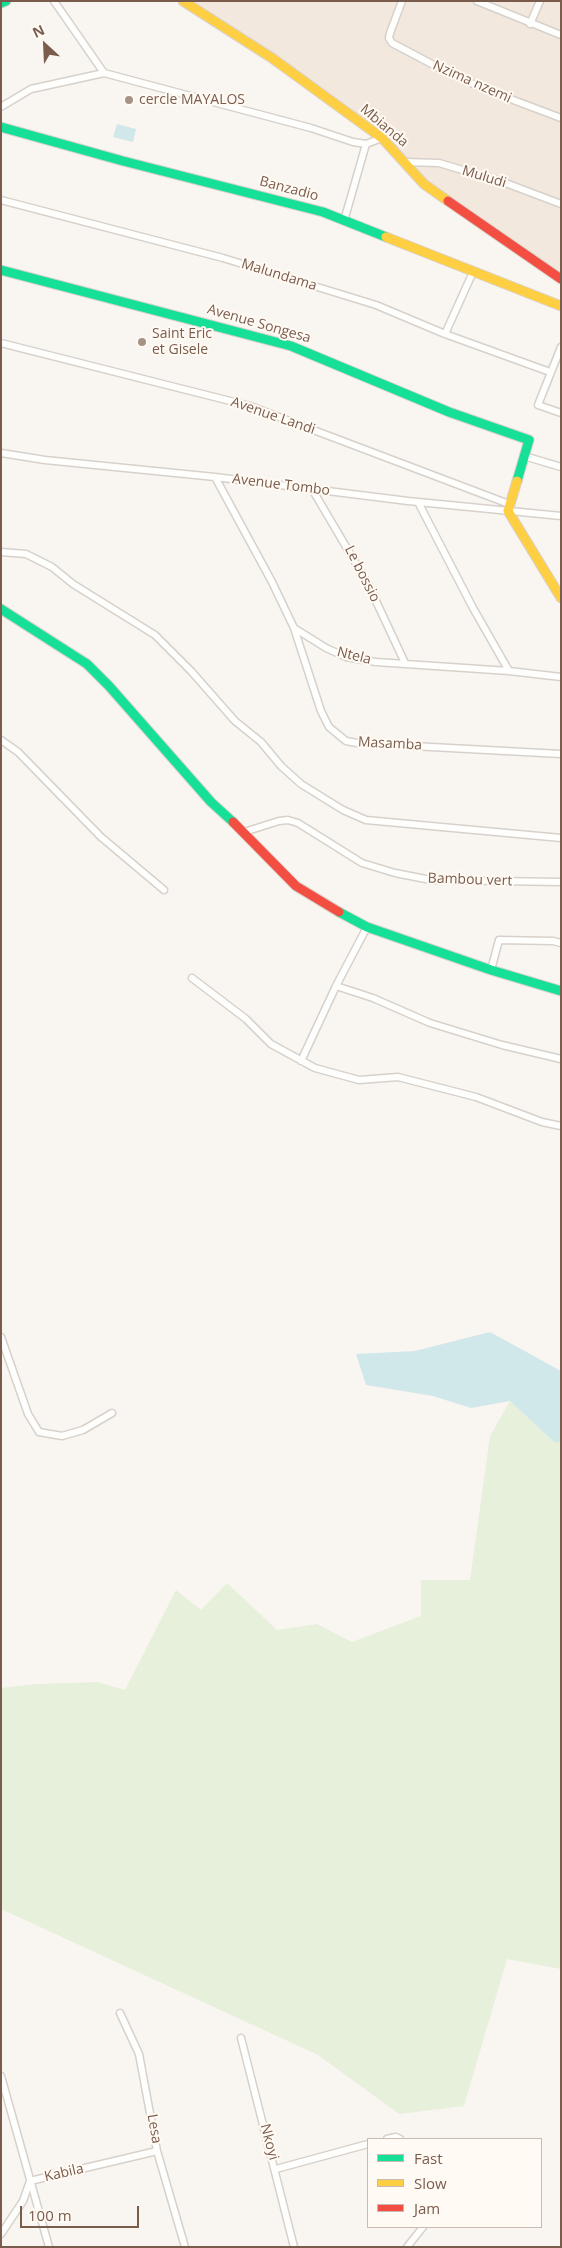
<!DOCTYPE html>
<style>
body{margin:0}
#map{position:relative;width:562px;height:2248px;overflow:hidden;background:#f9f5f0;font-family:"Open Sans",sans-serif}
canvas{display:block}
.frame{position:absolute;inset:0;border:2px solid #7a5c4d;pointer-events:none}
.legend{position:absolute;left:367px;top:2138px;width:175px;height:90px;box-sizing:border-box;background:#fffaf3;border:1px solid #cabbb1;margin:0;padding:6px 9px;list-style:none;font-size:15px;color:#7a5c4d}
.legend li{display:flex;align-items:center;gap:10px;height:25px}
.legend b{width:25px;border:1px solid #cabbb1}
.north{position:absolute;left:20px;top:20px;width:50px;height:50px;-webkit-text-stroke:4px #fffaf3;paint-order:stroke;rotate:335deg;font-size:14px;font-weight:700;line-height:20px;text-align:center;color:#7a5c4d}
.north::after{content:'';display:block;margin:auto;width:18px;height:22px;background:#7a5c4d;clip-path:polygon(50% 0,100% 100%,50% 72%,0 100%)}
.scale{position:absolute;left:20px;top:2206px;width:119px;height:22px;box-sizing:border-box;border:2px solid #7a5c4d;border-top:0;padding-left:6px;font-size:15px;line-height:18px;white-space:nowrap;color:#7a5c4d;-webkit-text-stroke:4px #fffaf3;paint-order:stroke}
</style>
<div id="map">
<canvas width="562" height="2248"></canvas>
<div class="frame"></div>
<ul class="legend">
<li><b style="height:6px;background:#16e098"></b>Fast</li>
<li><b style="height:6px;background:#ffcf43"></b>Slow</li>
<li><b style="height:6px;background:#f24e42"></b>Jam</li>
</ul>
<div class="north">N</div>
<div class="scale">100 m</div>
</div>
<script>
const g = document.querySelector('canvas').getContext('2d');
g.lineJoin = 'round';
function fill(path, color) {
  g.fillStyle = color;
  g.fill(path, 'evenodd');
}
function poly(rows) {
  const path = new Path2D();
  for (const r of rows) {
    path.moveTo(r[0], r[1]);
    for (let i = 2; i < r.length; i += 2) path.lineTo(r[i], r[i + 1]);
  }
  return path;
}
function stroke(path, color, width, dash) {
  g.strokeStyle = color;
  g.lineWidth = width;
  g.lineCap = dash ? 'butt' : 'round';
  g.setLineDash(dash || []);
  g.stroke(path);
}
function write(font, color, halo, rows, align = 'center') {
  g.font = font + ' "Open Sans",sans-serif';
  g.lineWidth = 4;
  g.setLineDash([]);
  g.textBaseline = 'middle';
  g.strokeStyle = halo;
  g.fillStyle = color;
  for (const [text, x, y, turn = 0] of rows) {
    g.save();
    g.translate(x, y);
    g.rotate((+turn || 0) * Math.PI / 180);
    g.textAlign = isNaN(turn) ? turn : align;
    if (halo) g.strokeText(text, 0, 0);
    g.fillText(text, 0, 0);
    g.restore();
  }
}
const residential = poly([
 [183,1,561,1,561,279,424,184,382,138]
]);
const green = poly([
 [510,1401,554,1442,561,1442,561,1969,507,1959,464,2106,399,2114,318,2055,1,1909,1,1688,37,1684,98,1682,125,1690,176,1590,201,1610,227,1583,277,1630,317,1624,352,1642,421,1616,421,1580,470,1580,490,1436]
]);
const water = poly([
 [117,124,136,129,133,142,113,137],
 [490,1332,561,1371,561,1442,554,1442,510,1401,471,1408,433,1396,366,1385,356,1354,415,1351]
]);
const street = poly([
 [54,1,104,73],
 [402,1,390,33,389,38,392,43,445,71,484,89,561,118],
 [477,1,561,35],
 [530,24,540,1],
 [1,107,31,89,104,73,311,128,353,142,366,144,382,138],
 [405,162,439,163,503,182,561,204],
 [1,200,223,258,376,305,445,334,550,372],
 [344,221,366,144],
 [445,334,473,272],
 [1,343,250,406,509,504],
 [561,347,538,405,561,413],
 [1,453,45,460,215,477,408,501,561,516],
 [524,456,561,467],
 [215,477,272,582,294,628,326,648,346,657,376,662,509,671,561,677],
 [312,489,368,584,405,663],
 [418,502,473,608,509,671],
 [1,552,26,554,52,567,73,584,155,635,191,671,235,721,261,742,281,766,301,784,343,810,366,820,561,838],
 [294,628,321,711,329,727,346,741,357,743,561,754],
 [1,740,18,752,101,837,164,890],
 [244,832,279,821,288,820,298,823,362,863,395,873,431,880,561,882],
 [367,927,336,986,373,998,430,1023,502,1045,561,1059],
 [491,970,499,940,553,941,561,943],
 [192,978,246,1019,271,1044,315,1068,359,1080,398,1077,476,1097,542,1122,561,1126],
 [301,1061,336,986],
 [1,1337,28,1414,39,1432,62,1436,83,1430,112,1413],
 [120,2013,139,2054,157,2151,185,2247],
 [241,2038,294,2247],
 [1,2076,49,2247],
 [387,2139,396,2137,400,2139],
 [276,2169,368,2144],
 [1,2234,23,2201,30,2181,157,2151],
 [407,2247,423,2227]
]);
const fast = poly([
 [1,3,6,1],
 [1,127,123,161,323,212,386,237],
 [1,270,291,346,449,412,529,440,517,481],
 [1,609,87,664,109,686,211,802,233,822],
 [339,912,367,927,491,970,561,991]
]);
const slow = poly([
 [183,1,272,58,382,138,424,184,448,201],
 [386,237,561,306],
 [517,481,508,511,561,598]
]);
const jam = poly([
 [448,201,561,279],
 [233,822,296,886,339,912]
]);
const markers = [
 [129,100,5,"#a69286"],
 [142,342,5,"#a69286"]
];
const streetNames = [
 ["Nzima nzemi",472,82,24],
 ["Mbianda",384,126,40],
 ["Muludi",484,177,17],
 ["Banzadio",289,189,15],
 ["Malundama",279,275,17],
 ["Avenue Songesa",259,324,16],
 ["Avenue Landi",273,416,19],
 ["Avenue Tombo",281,485,7],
 ["Le bossio",362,574,63],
 ["Ntela",354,656,14],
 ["Masamba",390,744,3],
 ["Bambou vert",470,880,2],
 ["Lesa",154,2129,80],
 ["Nkoyi",269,2142,75],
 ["Kabila",64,2173,-13]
];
const poiNames = [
 ["cercle MAYALOS",139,100],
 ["Saint Eric",152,334],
 ["et Gisele",152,350]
];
fill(residential, '#f2e8de');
fill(green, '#e7f0db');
fill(water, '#d0e8ea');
stroke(street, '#d7d1cb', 9);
stroke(fast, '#d9d2cb', 11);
stroke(slow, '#d9d2cb', 11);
stroke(jam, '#d9d2cb', 11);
stroke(street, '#fefefd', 6);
stroke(fast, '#16e098', 9);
stroke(slow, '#ffcf43', 9);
stroke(jam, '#f24e42', 9);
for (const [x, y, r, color] of markers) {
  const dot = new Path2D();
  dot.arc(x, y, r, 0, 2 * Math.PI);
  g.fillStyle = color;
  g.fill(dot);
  stroke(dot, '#fffaf3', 2);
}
write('14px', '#7a5c4d', '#fffaf3', streetNames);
write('14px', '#7a5c4d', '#fffaf3', poiNames, 'left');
</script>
